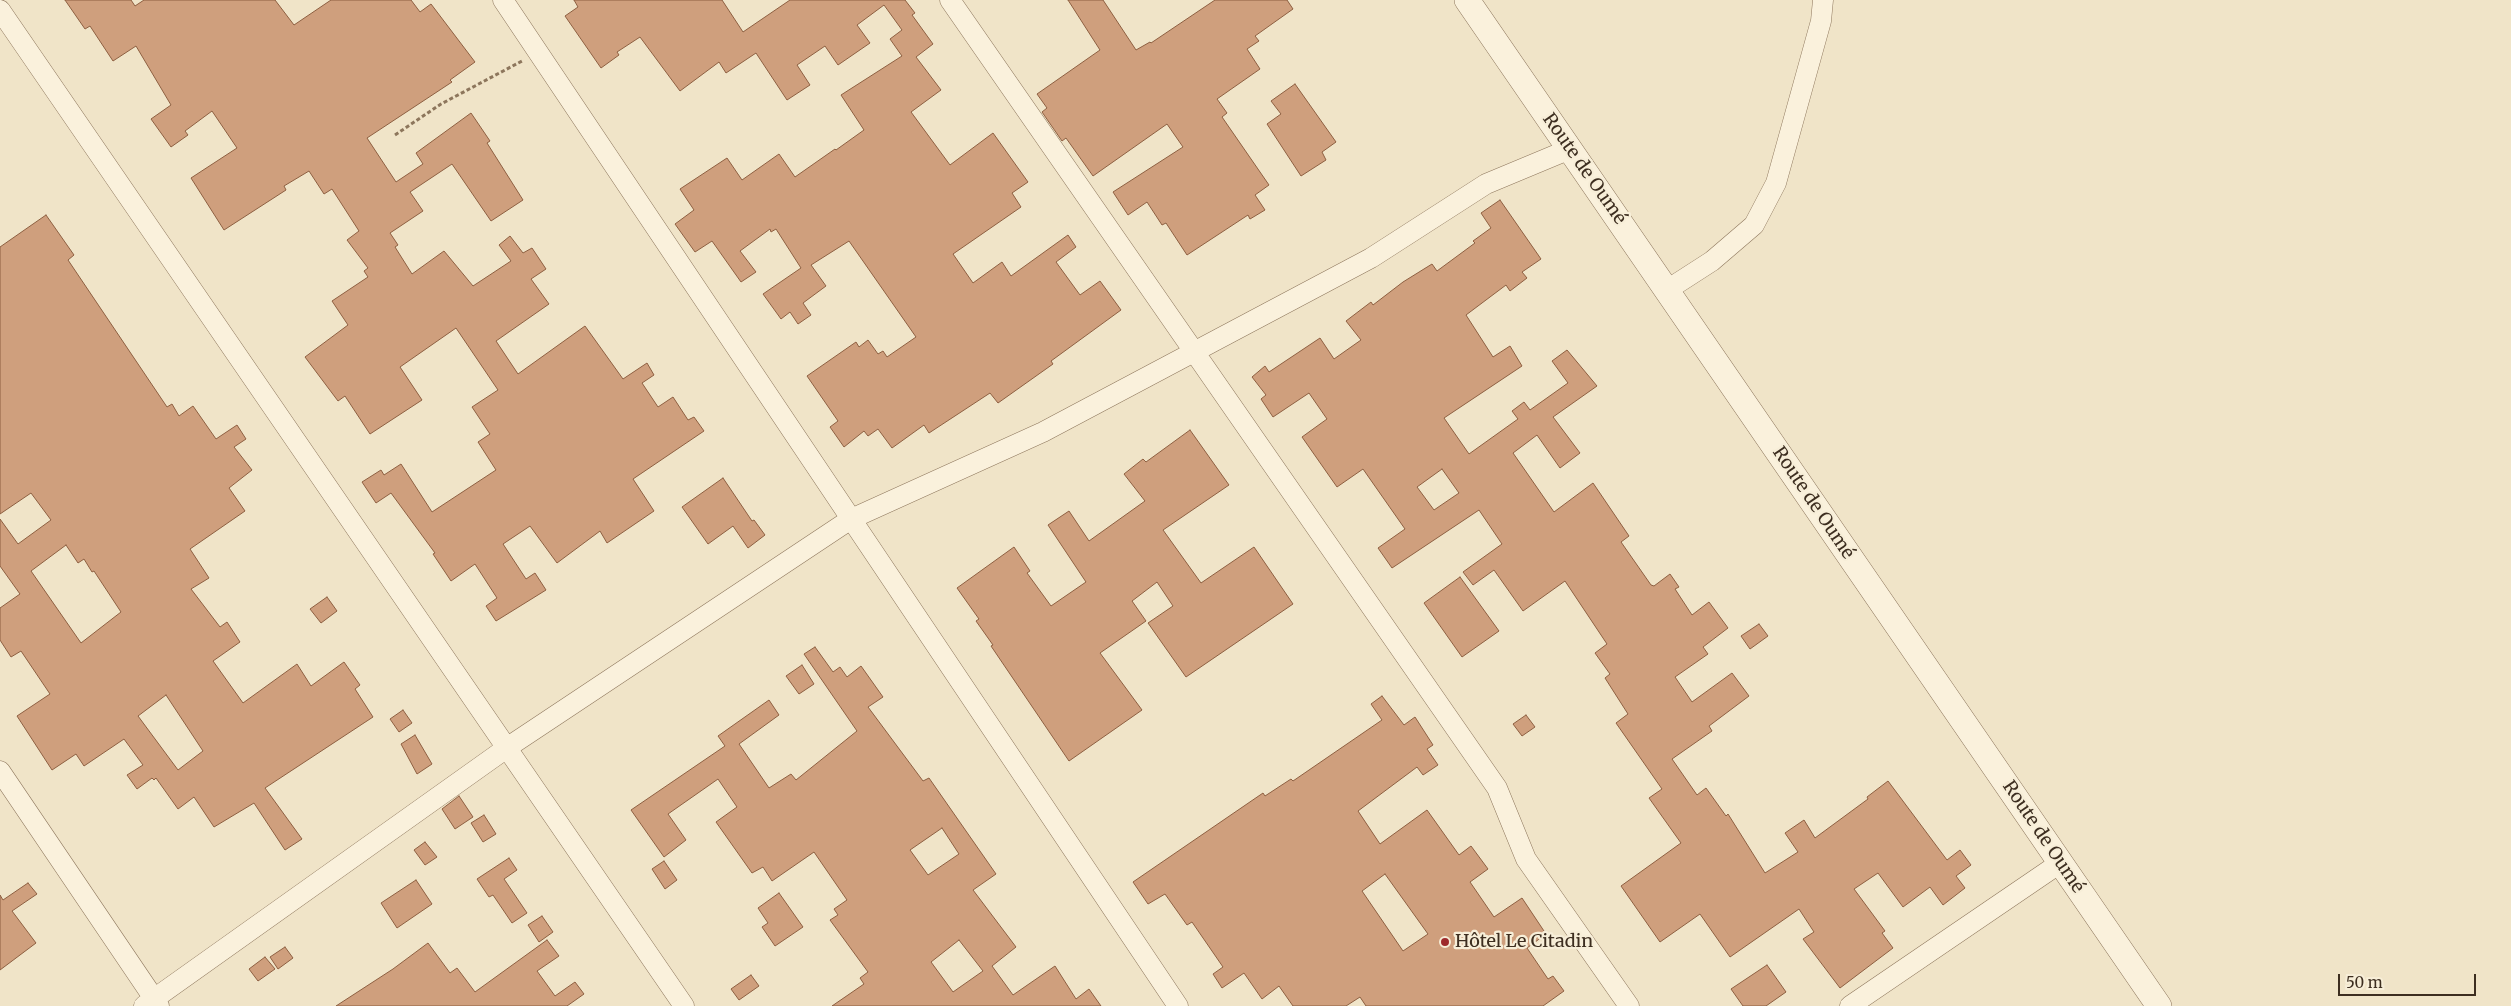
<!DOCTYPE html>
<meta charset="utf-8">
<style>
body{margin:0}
#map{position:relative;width:2511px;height:1006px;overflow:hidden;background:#f0e4c8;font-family:Merriweather,serif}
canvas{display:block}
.scale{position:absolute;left:2338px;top:974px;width:138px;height:22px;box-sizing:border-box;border:2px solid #3d2e20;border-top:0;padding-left:6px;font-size:15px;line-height:18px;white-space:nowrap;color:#3d2e20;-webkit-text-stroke:4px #f7eed8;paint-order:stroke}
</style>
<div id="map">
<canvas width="2511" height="1006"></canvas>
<div class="scale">50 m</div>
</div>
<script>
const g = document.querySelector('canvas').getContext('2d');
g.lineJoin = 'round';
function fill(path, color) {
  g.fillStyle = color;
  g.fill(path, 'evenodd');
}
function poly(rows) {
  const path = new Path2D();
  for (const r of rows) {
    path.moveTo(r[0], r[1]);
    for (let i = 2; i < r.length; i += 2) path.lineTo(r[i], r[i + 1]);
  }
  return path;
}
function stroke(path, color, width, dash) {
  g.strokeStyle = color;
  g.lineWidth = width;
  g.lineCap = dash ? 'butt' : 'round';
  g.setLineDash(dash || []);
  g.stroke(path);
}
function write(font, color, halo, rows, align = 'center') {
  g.font = font + ' Merriweather,serif';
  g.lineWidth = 4.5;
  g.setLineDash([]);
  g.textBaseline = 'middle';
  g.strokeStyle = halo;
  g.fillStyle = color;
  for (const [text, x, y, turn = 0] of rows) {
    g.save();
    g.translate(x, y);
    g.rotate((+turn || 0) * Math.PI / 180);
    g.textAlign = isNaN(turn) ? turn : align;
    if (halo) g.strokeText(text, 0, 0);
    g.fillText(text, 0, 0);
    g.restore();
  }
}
const building = poly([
 [65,0,131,0,135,6,144,0,275,0,294,25,331,0,411,0,420,12,431,4,475,62,450,80,452,82,367,138,396,182,423,164,416,153,471,113,490,141,487,143,523,200,491,221,452,164,410,192,423,211,390,233,398,245,395,247,412,274,444,251,473,286,511,261,499,245,510,236,523,253,532,248,546,269,531,279,549,304,496,341,518,374,585,326,623,379,647,363,654,375,642,383,658,407,673,397,688,420,694,417,704,431,633,479,654,511,607,543,600,531,557,563,530,526,503,544,526,579,535,573,546,590,496,621,486,606,497,598,475,564,451,581,433,554,435,553,391,493,376,503,362,482,381,470,384,475,401,464,432,512,496,470,478,442,490,434,472,407,498,390,456,328,400,367,422,400,370,434,345,396,338,401,305,357,348,325,332,301,368,277,364,271,368,268,347,240,359,231,332,189,324,194,309,171,284,186,286,190,224,230,191,178,237,148,212,111,185,131,188,135,171,147,151,119,171,105,136,46,113,61,90,26,85,29,65,0],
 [574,0,722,0,743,32,790,0,905,0,915,13,912,15,933,44,916,57,941,90,911,112,950,165,993,133,1028,182,1012,193,1021,207,953,254,973,283,1002,262,1011,276,1068,235,1076,247,1056,262,1080,295,1100,281,1121,310,1051,361,1053,364,998,403,990,393,929,433,924,425,892,448,878,429,868,436,864,431,844,447,830,427,838,421,807,376,856,342,859,347,868,340,878,354,883,351,887,357,916,337,849,241,811,265,826,286,803,303,811,315,798,324,790,312,781,319,763,294,801,268,776,229,771,232,770,229,740,251,756,272,741,282,712,241,695,252,675,224,694,210,680,189,727,158,742,180,779,154,795,177,835,149,836,150,864,130,841,95,902,56,890,39,902,30,884,5,857,25,870,43,838,65,825,46,797,65,810,85,787,100,756,53,726,73,719,62,680,91,640,37,617,52,619,55,601,68,565,16,578,7,574,0],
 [1068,0,1103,0,1136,50,1150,42,1151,43,1215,0,1287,0,1293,9,1255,36,1259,41,1247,49,1260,69,1217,99,1227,113,1222,117,1269,185,1255,195,1265,210,1250,219,1248,215,1187,255,1166,223,1162,225,1147,202,1128,215,1113,192,1183,147,1167,124,1093,176,1066,138,1062,141,1042,112,1047,108,1037,94,1100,50,1068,0],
 [1295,84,1336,142,1322,152,1326,160,1301,176,1267,124,1281,114,1271,101,1295,84],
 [1500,200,1541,259,1522,272,1527,278,1510,291,1506,285,1466,315,1493,357,1510,346,1522,366,1444,418,1469,454,1518,419,1512,411,1524,402,1530,410,1568,383,1552,361,1567,350,1597,386,1553,417,1580,453,1560,468,1537,435,1513,453,1554,512,1593,483,1629,536,1621,542,1651,585,1654,586,1670,574,1679,587,1675,589,1692,615,1709,602,1728,628,1703,647,1708,654,1675,677,1692,702,1732,673,1749,696,1709,726,1712,731,1672,759,1697,795,1706,788,1726,816,1728,814,1765,873,1798,852,1785,833,1804,820,1815,838,1868,799,1867,797,1888,781,1947,860,1960,850,1971,865,1956,876,1965,888,1943,905,1930,887,1903,907,1878,873,1854,889,1885,931,1882,933,1893,948,1840,988,1803,939,1814,932,1799,909,1730,957,1700,914,1660,942,1621,886,1681,843,1649,798,1662,789,1616,723,1628,714,1605,678,1610,674,1595,653,1607,644,1565,581,1523,611,1494,570,1473,585,1463,572,1502,544,1479,510,1392,568,1378,548,1405,529,1363,469,1337,487,1302,437,1327,419,1309,393,1273,417,1261,399,1266,395,1252,377,1265,366,1269,372,1320,338,1334,359,1361,340,1346,321,1371,302,1373,305,1403,282,1432,264,1437,271,1475,243,1473,241,1491,228,1481,213,1500,200],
 [1442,469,1459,493,1434,510,1417,487,1442,469],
 [46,215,74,255,68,260,167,407,172,404,179,416,193,406,216,439,237,425,246,439,234,447,252,470,229,488,245,511,190,549,209,578,191,589,220,627,227,622,240,642,213,661,243,703,297,664,311,686,344,662,360,685,355,689,373,717,265,788,302,839,285,850,254,803,214,827,194,797,178,809,156,778,154,780,152,778,137,789,127,775,143,765,124,739,84,766,76,754,52,770,17,716,50,694,21,651,11,657,0,640,0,608,20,594,0,566,0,519,18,544,51,520,31,493,0,514,0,247,46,215],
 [66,545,78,563,84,559,92,572,94,571,121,612,81,643,31,571,66,545],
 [166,695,203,751,178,770,138,716,166,695],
 [1190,430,1229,485,1163,530,1201,583,1254,547,1293,604,1186,677,1148,623,1173,606,1157,582,1132,601,1146,621,1100,653,1142,710,1069,761,991,646,993,645,976,621,979,619,957,588,1014,547,1030,571,1027,573,1051,606,1086,582,1048,525,1069,511,1089,541,1145,501,1124,474,1143,459,1146,462,1190,430],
 [723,478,752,521,754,520,765,535,748,548,733,526,708,544,682,507,723,478],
 [1460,577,1499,631,1462,657,1424,603,1460,577],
 [327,597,337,611,321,623,310,609,327,597],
 [1759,624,1768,636,1750,649,1741,636,1759,624],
 [815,647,833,672,840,667,847,677,861,666,883,697,868,707,923,781,929,778,996,874,973,890,1016,947,992,966,1013,995,1055,966,1076,999,1089,989,1101,1006,832,1006,864,984,860,978,868,972,830,920,838,915,834,909,847,900,814,852,772,881,763,867,752,873,716,822,737,807,718,779,668,814,686,840,664,857,631,810,725,746,718,736,769,700,779,715,739,744,769,788,791,774,796,780,857,731,804,654,815,647],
 [942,828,959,854,928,875,910,850,942,828],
 [959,940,983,971,953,992,931,962,959,940],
 [802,665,814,684,799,694,786,676,802,665],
 [1382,696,1404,725,1415,717,1433,745,1427,749,1438,765,1423,775,1417,767,1358,811,1380,844,1427,810,1459,855,1471,846,1488,869,1470,882,1494,917,1522,898,1546,934,1527,948,1548,979,1553,976,1564,991,1543,1006,1366,1006,1360,997,1346,1006,1293,1006,1279,986,1262,999,1244,973,1222,988,1213,974,1223,967,1192,922,1187,925,1165,894,1148,904,1133,882,1263,793,1265,796,1291,779,1293,781,1382,720,1371,704,1382,696],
 [1385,874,1428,934,1403,951,1362,891,1385,874],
 [403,710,412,723,399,732,390,719,403,710],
 [1526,715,1535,727,1522,736,1513,724,1526,715],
 [415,735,432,764,417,774,401,744,415,735],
 [459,796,473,817,455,829,442,809,459,796],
 [484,815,496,834,483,842,471,823,484,815],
 [425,842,437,857,425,865,414,850,425,842],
 [509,858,517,870,504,879,527,913,512,923,493,895,489,897,477,879,509,858],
 [664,861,677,880,665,889,652,869,664,861],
 [416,880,432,904,397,928,381,903,416,880],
 [28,883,37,894,12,911,36,943,0,970,0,895,3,900,28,883],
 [779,893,803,927,775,946,762,927,768,923,758,908,779,893],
 [542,916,553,932,539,942,528,925,542,916],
 [547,940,559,956,537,971,555,996,575,982,584,994,567,1006,336,1006,393,969,428,943,450,973,457,968,475,992,547,940],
 [285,947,293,958,278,969,270,957,285,947],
 [265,957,275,969,258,981,249,969,265,957],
 [1767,965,1786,992,1766,1006,1743,1006,1731,989,1767,965],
 [751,975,759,986,739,1000,731,989,751,975]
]);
const path = poly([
 [395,135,441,104,522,61]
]);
const minor = poly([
 [503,0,1178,1006],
 [950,0,1497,788,1526,859,1629,1006],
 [0,10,684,1006],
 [1667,290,1712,261,1754,225,1776,183,1821,21,1823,0],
 [0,771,159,1006],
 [144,1006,508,747,851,519,1043,432,1371,258,1486,184,1570,149],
 [1850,1006,2060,863]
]);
const tertiary = poly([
 [1467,0,2159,1006]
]);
const markers = [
 [1445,942,5,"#9e2a2b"]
];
const streetNames = [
 ["Route de Oumé",1584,169,55],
 ["Route de Oumé",1813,503,56],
 ["Route de Oumé",2043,837,56]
];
const poiNames = [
 ["Hôtel Le Citadin",1455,942]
];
fill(building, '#cf9f7d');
stroke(building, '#8d5f41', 1);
stroke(minor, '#8d765c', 21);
stroke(tertiary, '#8d765c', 26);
stroke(path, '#8d765c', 3, [4, 2.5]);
stroke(minor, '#faf1dc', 20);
stroke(tertiary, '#faf1dc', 25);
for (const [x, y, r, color] of markers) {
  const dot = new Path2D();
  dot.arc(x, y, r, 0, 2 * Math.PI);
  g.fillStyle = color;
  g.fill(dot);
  stroke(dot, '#f7eed8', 2);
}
write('18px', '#3d2e20', '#f7eed8', streetNames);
write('18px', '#3d2e20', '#f7eed8', poiNames, 'left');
</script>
